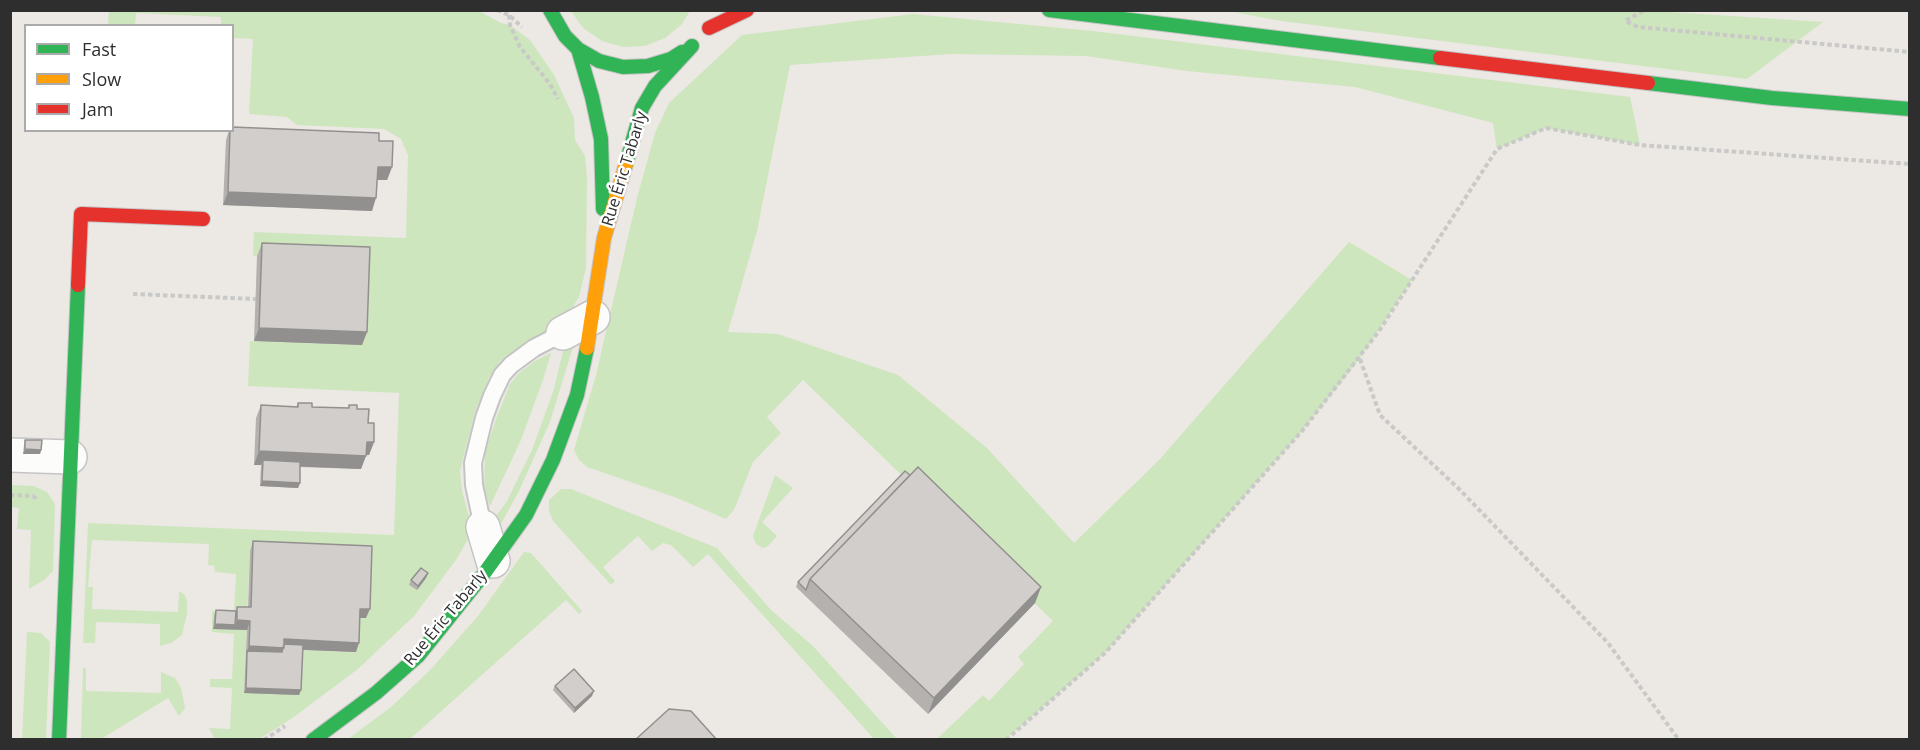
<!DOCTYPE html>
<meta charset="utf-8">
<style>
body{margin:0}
#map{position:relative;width:1920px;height:750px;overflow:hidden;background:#ece8e4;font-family:"Open Sans",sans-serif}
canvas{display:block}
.frame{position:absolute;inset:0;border:12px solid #2e2e2e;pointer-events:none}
.legend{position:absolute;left:24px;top:24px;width:210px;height:108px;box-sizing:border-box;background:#fff;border:2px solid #ababab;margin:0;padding:8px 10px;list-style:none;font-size:18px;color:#2e2e2e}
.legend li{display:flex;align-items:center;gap:12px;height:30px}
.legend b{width:30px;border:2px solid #ababab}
</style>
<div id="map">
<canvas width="1920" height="750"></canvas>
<div class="frame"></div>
<ul class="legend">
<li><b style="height:8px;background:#30b455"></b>Fast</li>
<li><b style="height:8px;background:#ff9f0a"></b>Slow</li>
<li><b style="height:8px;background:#e5322d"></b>Jam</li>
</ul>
</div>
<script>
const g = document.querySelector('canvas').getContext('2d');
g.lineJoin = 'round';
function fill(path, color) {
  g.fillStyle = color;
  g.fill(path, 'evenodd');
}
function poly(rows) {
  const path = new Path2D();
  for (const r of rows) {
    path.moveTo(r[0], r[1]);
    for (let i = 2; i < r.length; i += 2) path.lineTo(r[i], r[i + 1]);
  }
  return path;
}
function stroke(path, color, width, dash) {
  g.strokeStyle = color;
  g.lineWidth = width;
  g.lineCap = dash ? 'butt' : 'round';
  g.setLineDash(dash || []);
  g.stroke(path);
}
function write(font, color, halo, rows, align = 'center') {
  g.font = font + ' "Open Sans",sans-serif';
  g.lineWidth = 5;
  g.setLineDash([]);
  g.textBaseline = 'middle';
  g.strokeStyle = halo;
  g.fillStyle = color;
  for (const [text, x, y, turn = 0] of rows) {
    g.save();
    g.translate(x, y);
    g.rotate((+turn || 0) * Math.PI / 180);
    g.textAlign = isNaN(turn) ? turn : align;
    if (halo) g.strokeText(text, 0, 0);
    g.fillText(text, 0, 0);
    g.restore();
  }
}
const green = poly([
 [477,10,501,23,510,25,530,40,554,75,574,118,575,140,585,156,587,178,586,268,579,297,568,315,554,328,529,340,500,361,489,378,475,412,460,471,462,491,473,531,456,560,414,616,358,669,291,719,259,739,215,739,209,728,230,729,232,688,210,687,210,679,232,679,234,634,212,632,212,611,234,611,236,574,215,572,214,566,208,565,209,544,92,540,88,587,93,587,92,609,178,612,179,591,184,594,187,600,187,614,182,635,171,643,160,646,160,624,96,622,95,643,83,643,88,523,394,535,399,393,248,386,250,341,362,345,257,256,253,256,254,232,406,238,408,155,401,139,384,129,297,125,287,117,249,114,253,39,233,38,232,26,221,25,221,17,136,13,135,25,108,25,109,11],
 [250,551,356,652,301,650,244,693,247,630,214,629,214,615,247,615],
 [1641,10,1823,22,1747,79,1281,21,1228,11],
 [571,11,690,11,682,24,665,38,645,46,623,47,602,41,583,28],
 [913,14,1093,31,1630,97,1640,145,1546,128,1497,149,1493,123,1355,87,1187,71,1086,56,951,54,790,65,757,231,728,332,778,334,898,375,987,448,1074,543,1160,459,1349,242,1412,280,1360,358,1302,431,1105,653,1006,739,937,739,983,695,989,701,1024,664,1018,657,1053,621,803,380,767,417,781,433,753,462,734,510,726,519,677,498,587,467,579,460,574,450,596,375,637,198,655,133,669,103,742,35],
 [573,347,550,422,518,493,498,529,494,518,506,503,532,450,554,389,563,351],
 [551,353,543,380,521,440,490,506,484,492,485,453,496,419,510,384,519,373,535,361],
 [775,475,793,488,762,522,777,536,768,546,763,548,756,544,753,536],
 [11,485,34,486,47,492,55,504,53,571,44,580,29,589,31,530,17,529,19,508,11,507],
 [561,489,571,489,717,548,771,610,813,646,897,739,874,739,708,554,693,567,671,545,663,543,652,551,638,536,603,567,615,581,611,585,553,521,549,511,549,500],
 [524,552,531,553,582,611,579,614,566,600,410,739,348,739,391,707,431,669,478,616],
 [27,632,41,633,50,642,46,739,22,740],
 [83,668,86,668,86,691,161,693,161,672,175,678,181,688,185,708,179,716,168,698,101,739,81,739]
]);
const path = poly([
 [497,10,509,15,522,27],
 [1643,11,1625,21,1638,27,1910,52],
 [509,15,510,25,520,47,550,84,558,99],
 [133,294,256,299],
 [1360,359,1380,415,1459,489,1608,643,1679,740],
 [10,495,33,496,38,500],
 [264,740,285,726],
 [1006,740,1105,653,1302,431,1379,331,1497,149,1546,128,1640,145,1910,164]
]);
const lane = poly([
 [483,527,474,485,473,463,484,418,492,396,502,375,511,365,534,348,563,333]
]);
const street = poly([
 [563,333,593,317],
 [10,455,70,457],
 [483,527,493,561]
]);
const fast = poly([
 [550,10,565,36,578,49,599,61,623,67,648,66,671,59,682,52],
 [1049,10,1440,58],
 [578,49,592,97,601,139,603,209],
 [1648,83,1772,98,1910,109],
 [626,164,642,108,655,86,692,46],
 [59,740,78,285],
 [313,740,376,693,418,656,483,575,526,515,553,460,577,395,587,348]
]);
const slow = poly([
 [587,348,604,238,626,164]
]);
const jam = poly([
 [709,28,747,10],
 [1440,58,1648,83],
 [78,285,81,214,203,219]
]);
const wall = poly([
 [229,130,379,141,392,167,387,180,377,180,372,211,223,205,226,140],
 [262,243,367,332,362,345,254,341,257,256],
 [298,403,312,407,348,408,349,405,357,409,368,423,374,442,369,455,366,455,361,469,300,467,300,483,298,488,260,486,261,465,254,465,256,418,261,405,296,407],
 [25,440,41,450,40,454,23,454,24,445],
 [905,471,1041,587,1035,603,928,714,796,587,798,582],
 [253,541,366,618,360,618,356,652,303,650,301,690,299,695,244,693,247,630,213,629,214,615,216,610,236,611,237,607,248,607,250,551],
 [428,573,426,578,417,590,409,585,411,580],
 [555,686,592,696,574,713,553,690]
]);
const shadedWall = poly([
 [378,167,392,167,387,180,373,180],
 [228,192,376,198,372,211,223,205],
 [259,328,367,332,362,345,254,341],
 [367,442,374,442,369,455,362,455],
 [25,449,41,450,40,454,23,454],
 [259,451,366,456,361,469,263,465,263,460,261,465,254,465],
 [262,481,300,483,298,488,260,486],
 [428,573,426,578,417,590,418,586],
 [1041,587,1035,603,928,714,934,698],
 [360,609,370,609,366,618,357,618],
 [237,620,250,621,247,630,213,629,215,624,235,625],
 [284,639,359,643,356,652,283,649,280,657,247,651,249,646],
 [246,688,301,690,299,695,244,693],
 [594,691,592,696,574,713,575,708]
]);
const building = poly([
 [232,127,379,133,379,141,393,141,392,167,378,167,376,198,228,192,230,130,232,130,232,127],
 [262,243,370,247,367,332,259,328,262,243],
 [298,403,312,403,312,407,349,408,349,405,357,405,357,409,369,409,368,423,374,423,374,442,367,442,366,456,259,451,261,405,298,407,298,403],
 [25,440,42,440,41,450,25,449,25,440],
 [263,460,300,462,300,483,262,481,263,460],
 [918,467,1041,587,934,698,810,579,918,467],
 [905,471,910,475,810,579,806,590,798,582,905,471],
 [253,541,372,546,370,609,360,609,359,643,284,639,284,648,249,646,250,621,237,620,237,607,251,607,253,541],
 [421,568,428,573,418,586,411,580,421,568],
 [216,610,236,611,235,625,215,624,216,610],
 [284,644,303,645,301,690,246,688,247,651,282,652,284,644],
 [574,669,594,691,575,708,555,686,574,669],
 [669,709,691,711,717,740,635,740,669,709]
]);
const streetNames = [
 ["Rue Éric Tabarly",625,169,-73],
 ["Rue Éric Tabarly",446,618,-50]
];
fill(green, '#cee6be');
stroke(lane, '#c5c4c5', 20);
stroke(street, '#c5c4c5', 36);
stroke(fast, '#c5c4c5', 16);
stroke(slow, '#c5c4c5', 16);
stroke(jam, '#c5c4c5', 16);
stroke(path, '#c9c9c8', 4, [4.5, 3]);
stroke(lane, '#fcfcfb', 16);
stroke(street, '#fcfcfb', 33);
stroke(fast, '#30b455', 14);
stroke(slow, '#ff9f0a', 14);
stroke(jam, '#e5322d', 14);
fill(wall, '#b4b1af');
fill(shadedWall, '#92908e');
fill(building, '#d1cecb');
stroke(building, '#92908e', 1.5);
write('16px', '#2e2e2e', '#fff', streetNames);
</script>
